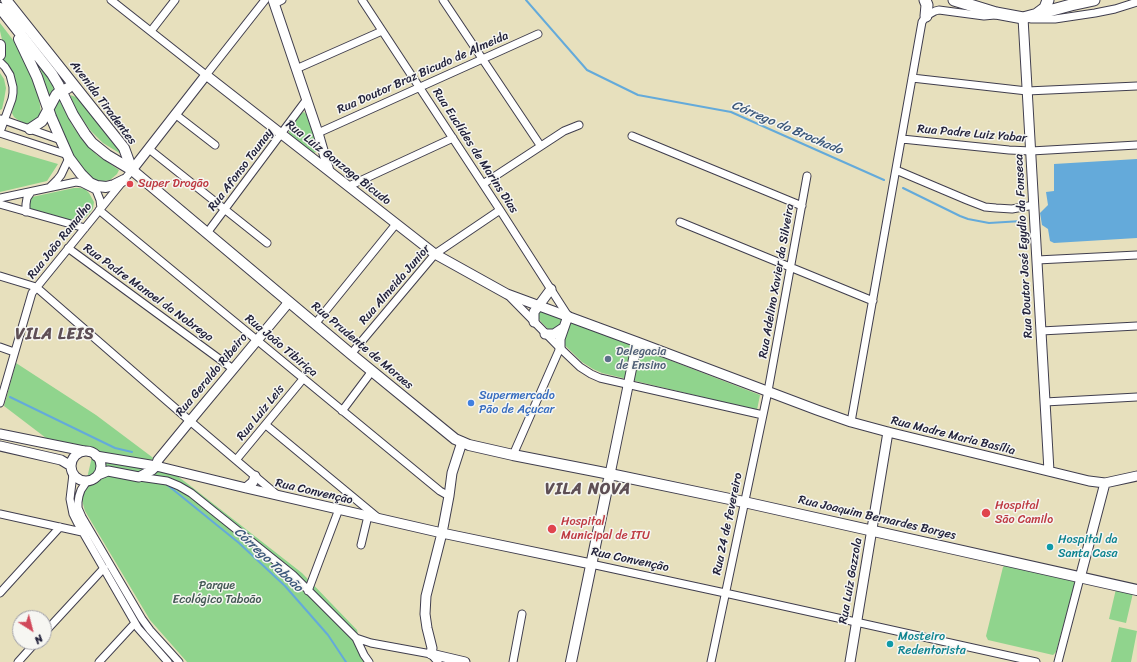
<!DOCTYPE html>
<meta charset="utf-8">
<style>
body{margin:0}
#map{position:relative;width:1137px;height:662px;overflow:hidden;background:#e7e0bd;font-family:Sriracha,sans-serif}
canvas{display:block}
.north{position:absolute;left:12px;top:610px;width:40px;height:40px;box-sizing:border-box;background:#f6f6f2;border:1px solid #a1a1a9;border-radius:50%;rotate:144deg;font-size:11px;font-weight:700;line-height:16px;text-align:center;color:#22223b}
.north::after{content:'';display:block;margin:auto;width:14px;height:18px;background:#d1495b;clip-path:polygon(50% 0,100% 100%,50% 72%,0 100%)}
</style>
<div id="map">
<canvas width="1137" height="662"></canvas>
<div class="north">N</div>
</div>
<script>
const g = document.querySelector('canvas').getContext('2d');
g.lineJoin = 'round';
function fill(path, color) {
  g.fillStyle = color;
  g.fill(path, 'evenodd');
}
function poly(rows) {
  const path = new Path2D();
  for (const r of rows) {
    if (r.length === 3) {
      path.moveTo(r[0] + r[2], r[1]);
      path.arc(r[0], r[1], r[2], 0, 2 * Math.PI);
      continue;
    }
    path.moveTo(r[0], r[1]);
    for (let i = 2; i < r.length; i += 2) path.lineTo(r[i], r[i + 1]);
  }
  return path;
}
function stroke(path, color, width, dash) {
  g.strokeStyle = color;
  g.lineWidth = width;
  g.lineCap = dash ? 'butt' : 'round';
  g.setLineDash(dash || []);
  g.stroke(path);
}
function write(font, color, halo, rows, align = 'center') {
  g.font = font + ' Sriracha,sans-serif';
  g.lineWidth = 3;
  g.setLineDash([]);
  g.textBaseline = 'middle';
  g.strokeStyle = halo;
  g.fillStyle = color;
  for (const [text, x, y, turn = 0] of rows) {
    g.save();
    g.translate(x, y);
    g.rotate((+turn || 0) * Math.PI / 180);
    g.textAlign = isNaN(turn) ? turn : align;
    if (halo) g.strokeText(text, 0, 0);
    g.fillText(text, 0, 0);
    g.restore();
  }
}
const green = poly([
 [0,23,20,49,28,65,36,88,40,105,41,115,38,120,29,124,24,123,18,120,14,117,12,113,16,95,1,59,3,44,0,31],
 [35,60,37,60,53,85,54,89,49,95,48,95,47,93,41,71,35,61],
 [0,73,4,79,6,88,4,100,2,109,0,110],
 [70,95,76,97,81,102,120,149,122,153,121,154,103,143,90,130,76,110],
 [56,99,59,99,72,125,84,142,97,155,119,170,117,174,110,180,98,182,91,179,83,172,72,154,54,112],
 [304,112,307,115,319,147,318,151,314,153,290,135,289,133,289,130,300,114],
 [0,147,58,164,47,181,0,192],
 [74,188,80,188,85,189,89,193,94,202,93,208,92,210,86,217,80,221,74,221,30,210,29,207,30,199,32,197],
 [542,311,760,395,757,410,602,373,593,369,582,362,542,323,537,316,538,312],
 [16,363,96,415,188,484,302,573,357,630,364,662,187,662,150,620,85,511,82,500,94,448,46,438,4,406],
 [1006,564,1073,580,1075,582,1056,652,1053,655,988,640,986,636,1003,567],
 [1116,589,1133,593,1126,623,1109,619],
 [1119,627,1137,631,1131,662,1111,662]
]);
const water = poly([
 [1137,159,1137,238,1054,243,1050,241,1048,229,1042,225,1040,213,1048,205,1046,192,1054,191,1054,164]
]);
const stream = poly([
 [526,0,587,70,638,95,731,112,884,180],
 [903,188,960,216,968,219,989,223,1022,221],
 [10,397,115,448,132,452],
 [165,483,239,543,285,586,328,635,346,662]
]);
const minor = poly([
 [111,0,206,75,265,0],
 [362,0,500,210,568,316],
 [443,0,540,145],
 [274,4,282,0],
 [1031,19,1055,19,1095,13,1115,9,1137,2],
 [151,31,175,0],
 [0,62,5,67,10,75,13,87,13,93,12,99,0,132],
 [296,69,382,31],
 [912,78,1027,91,1137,86],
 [175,114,215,145],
 [1,119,61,140],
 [0,133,68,155],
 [318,133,538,34],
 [632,136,802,206],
 [902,139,1009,150,1031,151,1137,145],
 [149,149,267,243],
 [896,170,967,200,985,207,996,208,1012,209,1034,205],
 [483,184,564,131,579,125],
 [349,186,453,138],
 [50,187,57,180,61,175,69,158],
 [0,198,76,182,82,183,96,190,100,200,101,208],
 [0,204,85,228],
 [99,210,440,491,449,496],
 [26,212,26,204,27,198,31,192],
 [680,222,873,301],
 [207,233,307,99],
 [68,248,233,369],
 [1037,260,1137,255],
 [0,276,36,287,190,421,276,494],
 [508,295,560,348,580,367,591,374,600,378,763,415],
 [315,324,396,224],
 [1041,331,1137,326],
 [0,347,14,352],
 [351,354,435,254,500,210],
 [1045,402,1137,397],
 [0,403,32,293,132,170],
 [342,411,372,371],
 [851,422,922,22,926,16,935,11,939,10,984,16,995,15],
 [266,425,377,517],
 [513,455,560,348],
 [236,460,303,379],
 [73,474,70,499,73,514,77,522,138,628,168,662],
 [139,477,167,481,179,486,191,493,293,575,356,638,371,643,431,654,438,662],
 [87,481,81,490,79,496,78,502,78,508,82,517,142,619,150,630,179,662],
 [0,514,82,532],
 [361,545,368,516],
 [591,564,725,593,1036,662],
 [308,591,339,509],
 [0,593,60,527],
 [44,633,104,568],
 [356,638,364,655,369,662],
 [18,662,36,642],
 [99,662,135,623],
 [513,662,522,614],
 [711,662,768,391,807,176],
 [1058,662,1080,578]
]);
const tertiary = poly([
 [273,0,318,133,329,171],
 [1023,18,1049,471],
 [132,170,206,75,435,254,507,294,637,342,817,410,851,422,888,432,1089,481,1105,483,1137,476],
 [534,322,534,312,551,289],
 [545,334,554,334,563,328],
 [560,348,560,339,568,316],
 [0,434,84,451],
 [462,442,452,473,449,496,442,533,426,596,425,614,427,628,432,648,431,654,465,662],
 [0,446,61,460,71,466],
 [86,466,15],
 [96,456,156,466,246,488,442,533,591,564],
 [610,474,637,342],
 [98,475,108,471,139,477,152,470,156,466,158,460,190,421,289,302],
 [246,488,253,482,255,476],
 [1080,578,1105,483],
 [850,662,888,432]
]);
const secondary = poly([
 [6,0,124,148,132,170],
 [0,8,52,74,58,84,73,115,85,134,92,143,107,155,132,170,351,354,455,439,469,445,513,455,610,474,744,502,1137,590],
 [19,39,37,77,51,117,61,140,69,158,81,174,90,183,97,186,106,187,114,185,124,180],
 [0,45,0,55],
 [30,129,42,121,56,95,58,93,68,88],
 [571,662,610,474]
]);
const primary = poly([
 [925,0,927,5,926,16],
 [954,0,996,13,1023,18,1071,5,1094,0],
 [1037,14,1045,8,1048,0]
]);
const markers = [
 [130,184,4,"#e0444e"],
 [608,359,4,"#5c6f8a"],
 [471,403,4,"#3f7fe0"],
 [986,513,5,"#e0444e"],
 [552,529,5,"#e0444e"],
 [1050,547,4,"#0f9aa8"],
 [890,644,4,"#0f9aa8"]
];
const streetNames = [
 ["Rua Doutor Braz Bicudo de Almeida",423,73,-24],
 ["Avenida Tiradentes",103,103,53],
 ["Rua Padre Luiz Yabar",972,134,5],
 ["Rua Euclídes de Marins Dias",475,151,57],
 ["Rua Luiz Gonzaga Bicudo",338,163,38],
 ["Rua Afonso Taunay",241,170,-53],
 ["Rua João Ramalho",60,241,-51],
 ["Rua Doutor José Egydio da Fonseca",1024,246,-93],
 ["Rua Adelino Xavier da Silveira",777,281,-80],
 ["Rua Almeida Junior",395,285,-49],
 ["Rua Padre Manoel da Nobrega",148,293,36],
 ["Rua João Tibiriça",281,346,40],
 ["Rua Prudente de Moraes",362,346,40],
 ["Rua Geraldo Ribeiro",212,375,-50],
 ["Rua Luiz Leis",261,413,-51],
 ["Rua Madre Maria Basília",953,436,14],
 ["Rua Convenção",314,492,13],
 ["Rua Joaquim Bernardes Borges",877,518,13],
 ["Rua 24 de fevereiro",728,524,-78],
 ["Rua Convenção",630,560,12],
 ["Rua Luiz Gazzola",851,581,-80]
];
const healthNames = [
 ["Super Drogão",138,184],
 ["Hospital",995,506],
 ["São Camilo",995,520],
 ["Hospital",561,522],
 ["Municipal de ITU",561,536]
];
const serviceNames = [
 ["Delegacia",616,352],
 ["de Ensino",616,366]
];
const shopNames = [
 ["Supermercado",479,396],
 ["Pão de Açucar",479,410]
];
const cultureNames = [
 ["Hospital da",1058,540],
 ["Santa Casa",1058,554],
 ["Mosteiro",898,637],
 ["Redentorista",898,651]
];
const parkNames = [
 ["Parque",217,586],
 ["Ecológico Taboão",217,600]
];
const waterNames = [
 ["Córrego do Brochado",787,128,23],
 ["Córrego Taboão",268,560,43]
];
const districtNames = [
 ["VILA LEIS",55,335],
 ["VILA NOVA",588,490]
];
fill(green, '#90d48d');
fill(water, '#64aada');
stroke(stream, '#64aada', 2);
stroke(minor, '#403e4e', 9);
stroke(tertiary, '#403e4e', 11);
stroke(secondary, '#403e4e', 12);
stroke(primary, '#403e4e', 13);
stroke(minor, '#fff', 7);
stroke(tertiary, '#fff', 9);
stroke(secondary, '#fff', 10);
stroke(primary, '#fff', 11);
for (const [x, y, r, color] of markers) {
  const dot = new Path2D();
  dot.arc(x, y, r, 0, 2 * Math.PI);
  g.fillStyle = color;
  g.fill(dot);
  stroke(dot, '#f6f6f2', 1.5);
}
write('12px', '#22223b', '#f6f6f2', streetNames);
write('12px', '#be3a42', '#f6f6f2', healthNames, 'left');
write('12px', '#4e5e75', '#f6f6f2', serviceNames, 'left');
write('12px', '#366cbe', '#f6f6f2', shopNames, 'left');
write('12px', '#0d838f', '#f6f6f2', cultureNames, 'left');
write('12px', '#435754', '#f6f6f2', parkNames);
write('italic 13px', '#3c587b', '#f6f6f2', waterNames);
g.letterSpacing = '1px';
write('bold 16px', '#5e4f55', '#f6f6f2', districtNames);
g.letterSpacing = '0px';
</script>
